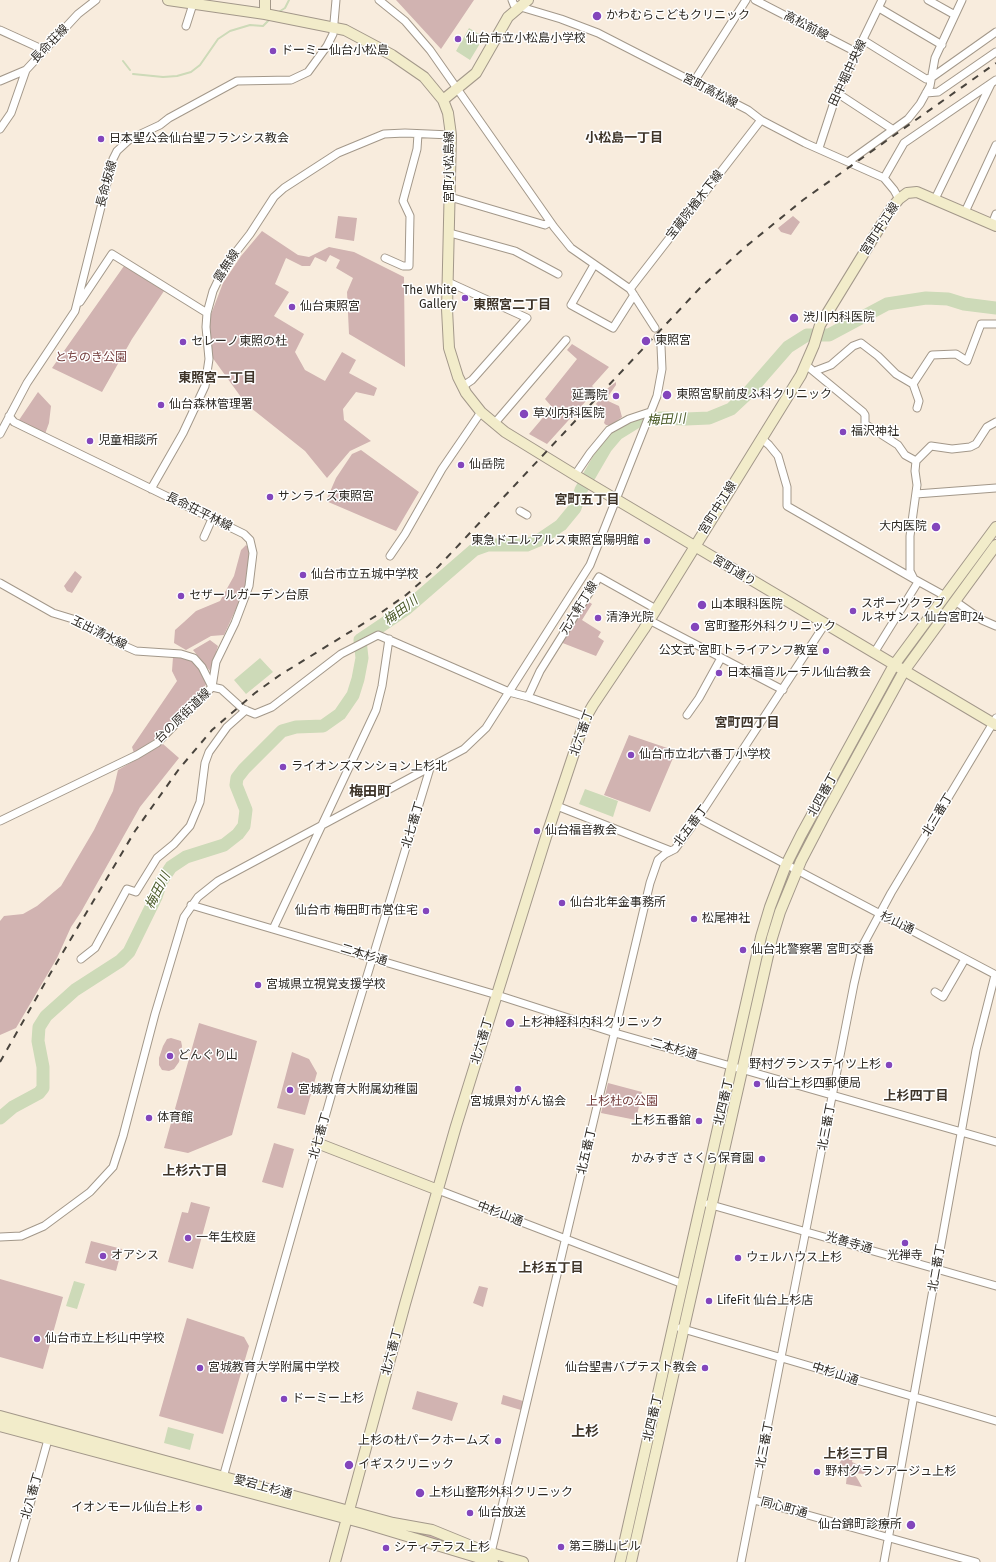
<!DOCTYPE html>
<meta charset="utf-8">
<style>
body{margin:0}
canvas{display:block;background:#f8ecdd}
</style>
<canvas width="996" height="1562"></canvas>
<script>
const g = document.querySelector('canvas').getContext('2d');
g.lineJoin = 'round';
function fill(path, color) {
  g.fillStyle = color;
  g.fill(path, 'evenodd');
}
function poly(rows) {
  const path = new Path2D();
  for (const r of rows) {
    path.moveTo(r[0], r[1]);
    for (let i = 2; i < r.length; i += 2) path.lineTo(r[i], r[i + 1]);
  }
  return path;
}
function stroke(path, color, width, dash) {
  g.strokeStyle = color;
  g.lineWidth = width;
  g.lineCap = dash ? 'butt' : 'round';
  g.setLineDash(dash || []);
  g.stroke(path);
}
function write(font, color, halo, rows, align = 'center') {
  g.font = font + ' "Fira Sans","Noto Sans JP",sans-serif';
  g.lineWidth = 3;
  g.setLineDash([]);
  g.textBaseline = 'middle';
  g.strokeStyle = halo;
  g.fillStyle = color;
  for (const [text, x, y, turn = 0] of rows) {
    g.save();
    g.translate(x, y);
    g.rotate((+turn || 0) * Math.PI / 180);
    g.textAlign = isNaN(turn) ? turn : align;
    if (halo) g.strokeText(text, 0, 0);
    g.fillText(text, 0, 0);
    g.restore();
  }
}
const green = poly([
 [396,0,474,0,441,49],
 [338,216,357,218,354,241,335,238],
 [793,216,800,222,791,235,781,232,778,228],
 [262,231,298,255,309,257,329,247,354,252,404,277,405,367,349,334,347,292,353,278,336,268,340,260,330,255,326,262,315,257,310,266,302,266,286,258,275,284,289,292,274,316,304,334,295,352,305,370,325,381,342,352,356,360,349,373,377,388,374,396,356,392,343,409,344,420,371,441,350,451,327,478,305,451,246,404,212,357,208,334,210,317,223,283,241,256],
 [124,266,164,291,132,339,102,392,52,368],
 [572,344,609,367,592,386,596,390,547,444,529,434,552,407,545,399,577,359,567,350],
 [616,382,616,385,609,395,608,401,619,406,622,417,611,425,606,425,604,423,606,416,596,404,608,388],
 [38,392,51,406,49,423,45,434,24,424,19,420],
 [361,450,419,492,396,531,326,501,336,478,352,454],
 [246,545,249,549,250,564,246,587,224,635,211,636,186,650,174,643,175,630,184,622,196,611,220,601,234,576,241,550],
 [75,571,82,577,72,593,67,591,64,586],
 [586,600,592,604,582,620,601,632,598,637,604,641,596,656,560,642],
 [210,640,218,646,210,671,193,650],
 [173,657,188,658,197,664,207,682,203,690,157,738,134,753,132,747,177,681,172,671],
 [629,735,676,751,650,812,604,795],
 [163,744,179,758,140,807,81,912,71,927,57,958,16,1028,0,1035,0,921,4,916,23,914,37,906,61,886,94,830,113,791,118,770],
 [199,1023,257,1041,232,1135,188,1153,164,1148],
 [171,1038,181,1041,182,1046,179,1062,174,1069,169,1071,162,1070,159,1065,159,1058,163,1046,167,1039],
 [292,1052,309,1059,317,1073,305,1115,277,1108],
 [608,1083,642,1092,636,1120,601,1113],
 [729,1096,732,1097,716,1169,712,1168],
 [274,1143,294,1149,283,1188,262,1182],
 [191,1202,210,1207,193,1269,168,1262,182,1212,188,1213],
 [91,1241,122,1249,116,1271,85,1263],
 [0,1279,63,1297,43,1369,0,1357],
 [479,1286,488,1288,483,1307,473,1303],
 [187,1318,244,1337,249,1346,223,1434,159,1416],
 [417,1391,458,1403,452,1421,412,1409],
 [503,1395,523,1401,521,1410,501,1404],
 [848,1448,854,1451,852,1462,867,1469,865,1474,853,1473,857,1478,862,1487,846,1484,847,1475,839,1473,839,1464],
 [403,1529,433,1535,462,1548,409,1534]
]);
const water = poly([
 [469,28,484,37,470,60,456,51],
 [260,658,273,672,246,694,234,680],
 [585,789,618,801,613,817,579,804],
 [74,1281,85,1284,77,1309,66,1306],
 [168,1427,194,1434,190,1450,164,1443]
]);
const stream = poly([
 [277,13,285,8,289,0],
 [123,61,130,70],
 [133,74,163,77,177,76,191,72,200,65,218,39,230,31,250,25,263,26,269,20]
]);
const river = poly([
 [0,1118,13,1107,39,1093,43,1088,43,1067,38,1041,39,1027,46,1016,75,990,120,961,129,952,156,897,161,882,171,867,186,857,224,845,238,834,244,826,246,810,236,785,237,778,244,769,282,731,296,727,323,726,340,714,353,695,358,679,362,658,360,640,406,609,474,550,488,545,527,545,539,540,561,525,575,508,581,490,606,447,617,434,638,421,662,418,686,419,709,418,731,409,747,394,788,347,807,335,829,335,887,304,926,298,948,299,964,304,996,308]
]);
const street = poly([
 [379,0,405,21,430,50,554,227,571,248,630,289,655,328],
 [512,0,514,5,561,19,598,33,748,110,761,120,805,143,884,178,894,190,899,199],
 [755,0,856,52],
 [928,0,955,15],
 [879,8,942,45],
 [186,26,193,4],
 [0,30,44,50],
 [863,40,926,79,931,78,996,32],
 [0,81,26,70,78,14,96,0],
 [693,83,746,0],
 [837,93,892,129],
 [926,93,938,92,996,52],
 [0,129,11,113,26,70],
 [819,148,837,93,882,0],
 [848,162,908,119,920,104,930,86,935,58,962,0],
 [884,178,904,143,996,80],
 [450,197,545,225,550,222],
 [935,199,991,84],
 [965,212,996,145],
 [992,224,996,214],
 [450,233,515,251,558,274],
 [385,258,403,266,409,266,410,216,403,201,417,149,418,134],
 [594,265,571,305,613,328,634,295],
 [448,282,527,318,472,380,463,386],
 [630,289,761,120],
 [80,302,112,254,207,313,213,291,225,266,250,234,274,197,284,188,338,153,384,134,405,133,451,135],
 [806,365,863,412,865,415,865,424,898,445,905,455,916,461,915,471,917,485,910,536,910,571,914,579,945,596],
 [815,371,831,365,853,346,861,343,878,356,896,374,913,384,919,401,917,408],
 [913,384,932,355,956,354,967,361,981,324,996,324],
 [9,416,14,422,244,534,250,540,253,553,249,586,235,623,216,662,212,687],
 [494,424,566,340],
 [0,434,27,383,75,311,113,159,117,151,130,139,160,125,169,118,237,81,291,80,308,72,327,46,333,34,336,0],
 [761,438,769,445,778,456,787,487,787,506,914,579],
 [916,461,931,446,952,449,970,447,976,444,987,427,996,422],
 [575,475,590,453,609,430,629,419,650,412],
 [151,489,183,433,205,386,209,359,206,327,207,313],
 [916,494,996,488],
 [520,511,527,515],
 [204,537,212,519],
 [390,556,405,534,442,469,481,412],
 [0,583,53,613,76,620,99,631,111,640,136,651,181,654,194,658,202,667,212,687],
 [955,601,982,620,996,626],
 [649,620,783,690],
 [874,653,918,582],
 [528,697,540,671,599,577,656,609],
 [687,715,699,698,721,658],
 [557,806,671,851],
 [698,818,996,975],
 [0,821,137,755,157,743,212,687,221,689,243,709,255,714,272,707,341,654,378,635,509,692,528,697,586,717],
 [191,905,497,995,615,1033,996,1142],
 [273,929,376,710,382,686,389,639],
 [81,959,95,948,127,889,136,892,157,858,174,844,190,826,200,802,205,763,209,752,227,727,246,710],
 [935,992,943,997,965,959],
 [438,1190,683,1284],
 [708,1204,996,1286],
 [0,1237,21,1236,44,1226,90,1192,113,1167,123,1136,155,1014,184,917,198,897,218,881,464,749,486,728,590,565,657,396,662,369,661,346,658,337],
 [680,1328,996,1421],
 [222,1481,337,1075,431,765],
 [754,1500,976,1562],
 [490,1557,650,883,658,860,665,854,675,849,698,818,825,624],
 [14,1562,49,1436],
 [741,1562,854,984,863,945,891,893,996,718],
 [884,1562,976,1050,995,975]
]);
const secondary = poly([
 [168,0,265,14,345,30,392,55,424,77,443,100,448,113,451,135,447,309,449,348,458,377,466,393,481,412,505,432,575,475,996,725],
 [265,14,265,0],
 [443,100,476,73,508,17,528,0],
 [317,1143,438,1190],
 [0,1416,393,1523,432,1530,481,1550,523,1562],
 [0,1426,367,1524,493,1562],
 [335,1562,405,1304,456,1126,546,837,586,717,593,705,644,629,801,375,814,345,820,325,891,209,899,199,907,193,917,192,996,226],
 [620,1562,761,937,770,907,786,865,801,835,894,665,996,527],
 [631,1562,772,938,780,912,801,861,825,815,904,671,996,545]
]);
const rail = poly([
 [0,1062,50,974,135,831,179,769,212,730,255,693,280,675,379,614,406,595,438,567,700,288,744,248,803,200,996,63]
]);
const markers = [
 [597,16,5,"#8346bc"],
 [458,39,4,"#8346bc"],
 [273,51,4,"#8346bc"],
 [101,139,4,"#8346bc"],
 [465,298,4,"#8346bc"],
 [292,307,4,"#8346bc"],
 [794,318,5,"#8346bc"],
 [646,341,5,"#8346bc"],
 [183,342,4,"#8346bc"],
 [667,395,5,"#8346bc"],
 [616,396,4,"#8346bc"],
 [161,405,4,"#8346bc"],
 [524,414,5,"#8346bc"],
 [843,432,4,"#8346bc"],
 [90,441,4,"#8346bc"],
 [461,465,4,"#8346bc"],
 [270,497,4,"#8346bc"],
 [936,527,5,"#8346bc"],
 [647,541,4,"#8346bc"],
 [303,575,4,"#8346bc"],
 [181,596,4,"#8346bc"],
 [702,605,5,"#8346bc"],
 [853,611,4,"#8346bc"],
 [598,618,4,"#8346bc"],
 [695,627,5,"#8346bc"],
 [826,651,4,"#8346bc"],
 [719,673,4,"#8346bc"],
 [631,755,4,"#8346bc"],
 [283,767,4,"#8346bc"],
 [537,831,4,"#8346bc"],
 [562,903,4,"#8346bc"],
 [426,911,4,"#8346bc"],
 [694,919,4,"#8346bc"],
 [743,950,4,"#8346bc"],
 [258,985,4,"#8346bc"],
 [510,1023,5,"#8346bc"],
 [170,1056,4,"#8346bc"],
 [889,1065,4,"#8346bc"],
 [757,1084,4,"#8346bc"],
 [518,1089,4,"#8346bc"],
 [290,1090,4,"#8346bc"],
 [149,1118,4,"#8346bc"],
 [699,1121,4,"#8346bc"],
 [762,1159,4,"#8346bc"],
 [188,1238,4,"#8346bc"],
 [905,1243,4,"#8346bc"],
 [103,1256,4,"#8346bc"],
 [738,1258,4,"#8346bc"],
 [709,1301,4,"#8346bc"],
 [37,1339,4,"#8346bc"],
 [200,1368,4,"#8346bc"],
 [705,1368,4,"#8346bc"],
 [284,1399,4,"#8346bc"],
 [498,1441,4,"#8346bc"],
 [349,1465,5,"#8346bc"],
 [817,1472,4,"#8346bc"],
 [420,1493,5,"#8346bc"],
 [199,1508,4,"#8346bc"],
 [470,1513,4,"#8346bc"],
 [911,1525,5,"#8346bc"],
 [561,1547,4,"#8346bc"],
 [386,1548,4,"#8346bc"]
];
const poiNames = [
 ["かわむらこどもクリニック",606,16],
 ["仙台市立小松島小学校",466,39],
 ["ドーミー仙台小松島",281,51],
 ["日本聖公会仙台聖フランシス教会",109,139],
 ["The White",457,291,"right"],
 ["Gallery",457,305,"right"],
 ["仙台東照宮",300,307],
 ["渋川内科医院",803,318],
 ["東照宮",655,341],
 ["セレーノ東照の杜",191,342],
 ["東照宮駅前皮ふ科クリニック",676,395],
 ["延壽院",608,396,"right"],
 ["仙台森林管理署",169,405],
 ["草刈内科医院",533,414],
 ["福沢神社",851,432],
 ["児童相談所",98,441],
 ["仙岳院",469,465],
 ["サンライズ東照宮",278,497],
 ["大内医院",927,527,"right"],
 ["東急ドエルアルス東照宮陽明館",639,541,"right"],
 ["仙台市立五城中学校",311,575],
 ["セザールガーデン台原",189,596],
 ["スポーツクラブ",861,604],
 ["ルネサンス 仙台宮町24",861,618],
 ["山本眼科医院",711,605],
 ["清浄光院",606,618],
 ["宮町整形外科クリニック",704,627],
 ["公文式 宮町トライアンフ教室",818,651,"right"],
 ["日本福音ルーテル仙台教会",727,673],
 ["仙台市立北六番丁小学校",639,755],
 ["ライオンズマンション上杉北",291,767],
 ["仙台福音教会",545,831],
 ["仙台北年金事務所",570,903],
 ["仙台市 梅田町市営住宅",418,911,"right"],
 ["松尾神社",702,919],
 ["仙台北警察署 宮町交番",751,950],
 ["宮城県立視覚支援学校",266,985],
 ["上杉神経科内科クリニック",519,1023],
 ["どんぐり山",178,1056],
 ["野村グランステイツ上杉",881,1065,"right"],
 ["仙台上杉四郵便局",765,1084],
 ["宮城教育大附属幼稚園",298,1090],
 ["宮城県対がん協会",518,1102,"center"],
 ["体育館",157,1118],
 ["上杉五番舘",691,1121,"right"],
 ["かみすぎ さくら保育園",754,1159,"right"],
 ["一年生校庭",196,1238],
 ["オアシス",111,1256],
 ["光禅寺",905,1256,"center"],
 ["ウェルハウス上杉",746,1258],
 ["LifeFit 仙台上杉店",717,1301],
 ["仙台市立上杉山中学校",45,1339],
 ["宮城教育大学附属中学校",208,1368],
 ["仙台聖書バプテスト教会",697,1368,"right"],
 ["ドーミー上杉",292,1399],
 ["上杉の杜パークホームズ",490,1441,"right"],
 ["イギスクリニック",358,1465],
 ["野村グランアージュ上杉",825,1472],
 ["上杉山整形外科クリニック",429,1493],
 ["イオンモール仙台上杉",191,1508,"right"],
 ["仙台放送",478,1513],
 ["仙台錦町診療所",902,1525,"right"],
 ["第三勝山ビル",569,1547],
 ["シティテラス上杉",394,1548]
];
const streetNames = [
 ["高松前線",806,26,27],
 ["長命荘線",50,44,-46],
 ["田中堀中央線",848,73,-65],
 ["宮町高松線",710,91,27],
 ["宮町小松島線",450,167,-90],
 ["長命坂線",107,184,-75],
 ["宝蔵院楢木下線",695,205,-52],
 ["宮町中江線",880,229,-57],
 ["露無線",227,266,-57],
 ["宮町中江線",718,508,-58],
 ["長命荘平林線",199,512,26],
 ["宮町通り",734,571,31],
 ["元六軒丁線",579,608,-58],
 ["玉出清水線",99,633,26],
 ["台の原街道線",183,716,-44],
 ["北六番丁",582,733,-70],
 ["北四番丁",823,795,-61],
 ["北三番丁",938,815,-59],
 ["北七番丁",413,825,-73],
 ["北五番丁",691,826,-53],
 ["杉山通",897,923,26],
 ["二本杉通",364,955,17],
 ["北六番丁",482,1041,-73],
 ["二本杉通",674,1049,16],
 ["北四番丁",724,1102,-77],
 ["北三番丁",827,1127,-79],
 ["北七番丁",320,1136,-74],
 ["北五番丁",587,1151,-77],
 ["中杉山通",500,1214,21],
 ["光善寺通",849,1243,16],
 ["北二番丁",937,1268,-80],
 ["北六番丁",392,1352,-75],
 ["中杉山通",835,1374,18],
 ["北四番丁",653,1418,-77],
 ["北三番丁",765,1445,-79],
 ["愛宕上杉通",263,1487,15],
 ["北八番丁",32,1496,-74],
 ["同心町通",784,1508,15]
];
const parkNames = [
 ["とちのき公園",91,358],
 ["上杉杜の公園",622,1102]
];
const neighbourhoodNames = [
 ["小松島一丁目",624,138],
 ["東照宮二丁目",512,305],
 ["東照宮一丁目",217,378],
 ["宮町五丁目",587,500],
 ["宮町四丁目",747,723],
 ["上杉四丁目",916,1096],
 ["上杉六丁目",195,1171],
 ["上杉五丁目",551,1268],
 ["上杉三丁目",856,1454]
];
const waterNames = [
 ["梅田川",666,420,-3],
 ["梅田川",401,611,-37],
 ["梅田川",158,891,-63]
];
const quarterNames = [
 ["梅田町",370,792],
 ["上杉",585,1432]
];
fill(green, '#d1b3b1');
fill(water, '#cddab8');
stroke(stream, '#cddab8', 2);
stroke(river, '#cddab8', 13);
stroke(street, '#a3988a', 9);
stroke(secondary, '#a3988a', 12);
stroke(street, '#fff', 7);
stroke(secondary, '#f2ecca', 10);
stroke(rail, '#49443d', 2, [7, 7]);
for (const [x, y, r, color] of markers) {
  const dot = new Path2D();
  dot.arc(x, y, r, 0, 2 * Math.PI);
  g.fillStyle = color;
  g.fill(dot);
  stroke(dot, '#fff', 1.5);
}
write('12px', '#2d2923', '#fff', poiNames, 'left');
write('12px', '#2d2923', '#fff', streetNames);
write('12px', '#723b3a', '#fff', parkNames);
write('bold 13px', '#3e3429', '#fff', neighbourhoodNames);
write('italic 13px', '#4b5b28', '#fff', waterNames);
write('bold 14px', '#3e3429', '#fff', quarterNames);
</script>
